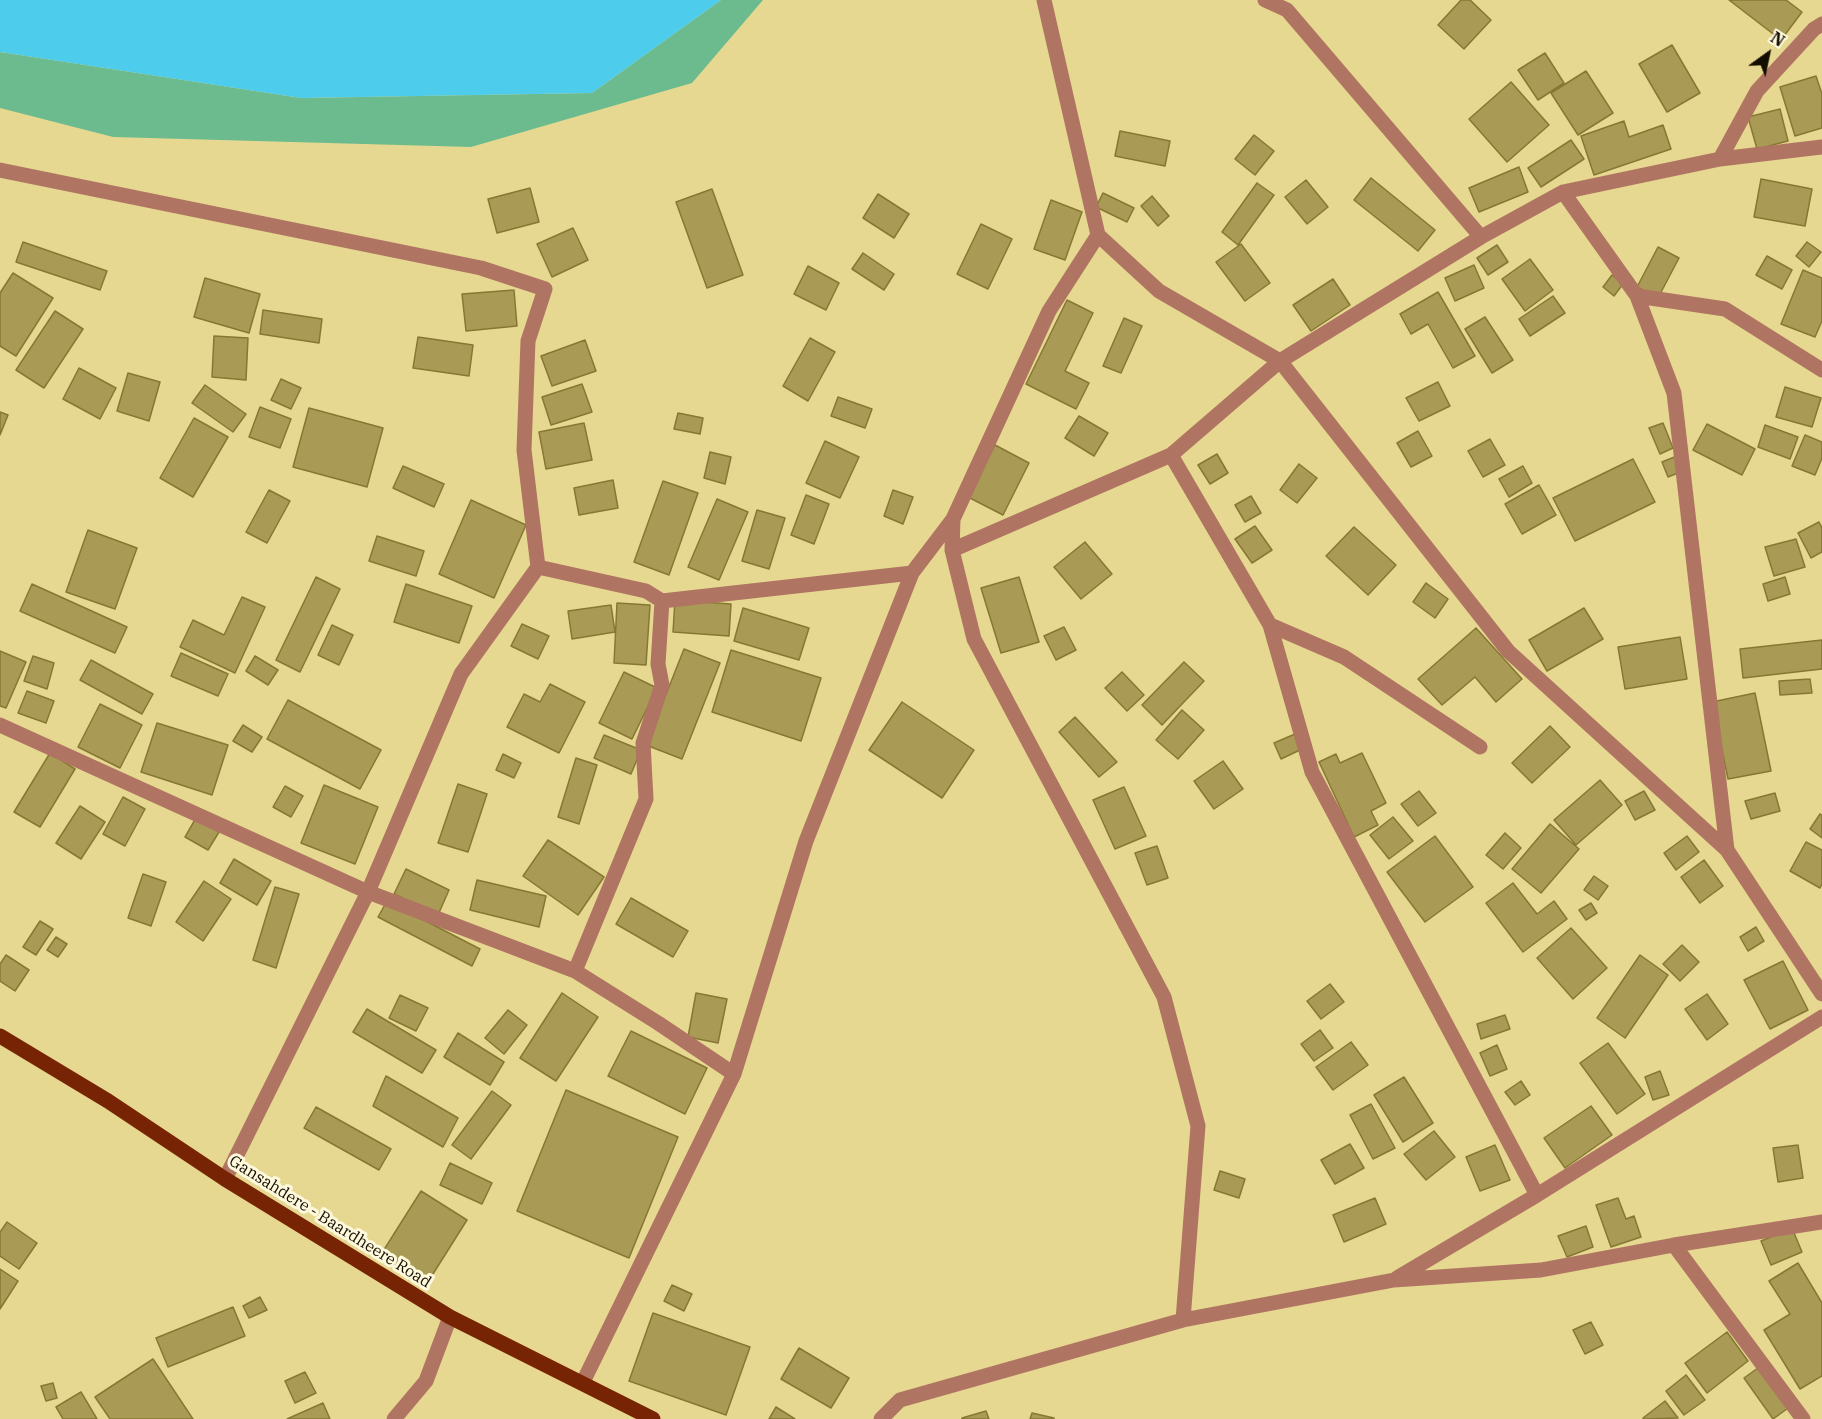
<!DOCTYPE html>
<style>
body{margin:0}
#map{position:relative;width:1822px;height:1419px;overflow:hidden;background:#e7d891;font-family:"IBM Plex Serif",serif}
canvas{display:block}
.north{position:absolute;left:1738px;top:24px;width:60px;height:60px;-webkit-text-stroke:4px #fef9dd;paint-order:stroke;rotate:33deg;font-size:16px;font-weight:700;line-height:24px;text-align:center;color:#140e00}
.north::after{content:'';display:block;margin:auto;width:21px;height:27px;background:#140e00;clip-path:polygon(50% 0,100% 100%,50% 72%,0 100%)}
</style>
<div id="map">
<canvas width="1822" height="1419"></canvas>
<div class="north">N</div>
</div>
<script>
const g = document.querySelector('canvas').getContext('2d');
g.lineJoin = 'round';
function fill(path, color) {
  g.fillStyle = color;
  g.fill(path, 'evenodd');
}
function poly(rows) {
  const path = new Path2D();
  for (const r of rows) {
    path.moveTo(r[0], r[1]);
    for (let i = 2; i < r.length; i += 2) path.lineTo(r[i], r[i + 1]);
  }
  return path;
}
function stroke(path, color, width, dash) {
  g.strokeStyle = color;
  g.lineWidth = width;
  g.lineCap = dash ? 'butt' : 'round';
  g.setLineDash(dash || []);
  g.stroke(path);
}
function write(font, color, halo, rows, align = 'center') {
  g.font = font + ' "IBM Plex Serif",serif';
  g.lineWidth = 6;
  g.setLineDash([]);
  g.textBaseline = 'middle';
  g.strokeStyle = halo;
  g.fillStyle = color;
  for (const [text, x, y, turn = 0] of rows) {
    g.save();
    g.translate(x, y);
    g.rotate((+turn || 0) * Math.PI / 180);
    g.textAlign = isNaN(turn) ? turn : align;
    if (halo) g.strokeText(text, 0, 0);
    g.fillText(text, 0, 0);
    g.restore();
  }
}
const green = poly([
 [721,0,763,0,692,83,471,147,113,137,0,108,0,52,301,98,592,93]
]);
const water = poly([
 [0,0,721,0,592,93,301,98,0,52]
]);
const building = poly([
 [1461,0,1470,0,1491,20,1464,49,1438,25,1461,0],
 [1729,0,1786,0,1802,12,1781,40,1729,0],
 [1672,45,1700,93,1667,112,1639,64,1672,45],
 [1545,53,1564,83,1538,100,1518,70,1545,53],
 [1586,71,1613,113,1578,135,1551,93,1586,71],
 [1816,76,1822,94,1822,128,1795,136,1780,87,1816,76],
 [1511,82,1549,125,1507,162,1469,119,1511,82],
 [1780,109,1788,141,1757,149,1748,117,1780,109],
 [1624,121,1629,137,1663,125,1671,149,1594,175,1581,136,1624,121],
 [1120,131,1170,141,1165,166,1115,156,1120,131],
 [1254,135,1274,151,1255,175,1235,159,1254,135],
 [1571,140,1584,159,1541,187,1528,168,1571,140],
 [1519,167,1528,192,1479,212,1469,188,1519,167],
 [1371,178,1435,230,1418,251,1354,200,1371,178],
 [1761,179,1812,189,1805,226,1754,217,1761,179],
 [1306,180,1328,207,1307,224,1285,197,1306,180],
 [1257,183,1274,195,1238,245,1222,232,1257,183],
 [530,188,539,222,497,233,488,199,530,188],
 [712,189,743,275,707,288,676,202,712,189],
 [1103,193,1134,208,1127,222,1096,207,1103,193],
 [878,194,909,214,894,238,863,218,878,194],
 [1152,196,1169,216,1158,226,1141,206,1152,196],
 [1051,200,1082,212,1065,260,1034,249,1051,200],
 [981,224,1012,239,988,289,957,274,981,224],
 [573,228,588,260,552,277,537,244,573,228],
 [23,242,107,271,100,290,16,262,23,242],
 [1807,242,1821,252,1809,267,1796,256,1807,242],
 [1241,244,1270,283,1245,301,1216,262,1241,244],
 [1497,245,1508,262,1488,275,1477,258,1497,245],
 [1658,247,1679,258,1658,298,1637,287,1658,247],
 [863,253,894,274,884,290,852,269,863,253],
 [1767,256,1792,270,1782,289,1756,275,1767,256],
 [1530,259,1553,290,1525,311,1502,279,1530,259],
 [1474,265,1484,288,1455,301,1445,278,1474,265],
 [808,266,839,283,826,310,794,294,808,266],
 [1803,270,1822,278,1822,321,1815,337,1781,324,1803,270],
 [13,273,53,298,16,356,0,346,0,293,13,273],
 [1612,275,1623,284,1614,296,1603,287,1612,275],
 [205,278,260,294,249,333,194,317,205,278],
 [1333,279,1350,305,1311,331,1293,305,1333,279],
 [514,290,517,326,466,331,462,294,514,290],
 [1438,292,1475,356,1453,368,1428,324,1411,334,1400,314,1438,292],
 [1553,296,1565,313,1530,336,1519,319,1553,296],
 [1067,300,1093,313,1065,371,1089,383,1076,409,1026,384,1067,300],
 [263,310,322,319,319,343,260,334,263,310],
 [55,311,83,329,44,388,16,370,55,311],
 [1485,317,1513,360,1492,373,1465,329,1485,317],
 [1124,318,1142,326,1121,373,1103,366,1124,318],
 [214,336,248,338,246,380,212,377,214,336],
 [418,337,473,345,469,376,413,368,418,337],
 [810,338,835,352,808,401,783,386,810,338],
 [585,340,596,371,552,386,541,356,585,340],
 [79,368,116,388,100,419,63,399,79,368],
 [128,373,160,382,149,421,117,411,128,373],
 [281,379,301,388,291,409,271,400,281,379],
 [1438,382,1450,406,1419,421,1406,398,1438,382],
 [582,384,592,412,551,425,542,397,582,384],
 [205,385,246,414,233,432,192,403,205,385],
 [1785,387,1821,398,1812,427,1776,417,1785,387],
 [838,397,872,409,865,428,831,416,838,397],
 [260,407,291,419,280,448,249,437,260,407],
 [309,408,383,428,367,487,293,467,309,408],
 [0,412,8,415,0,435,0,412],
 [678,413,703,418,700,434,674,429,678,413],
 [1079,416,1108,433,1094,456,1065,438,1079,416],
 [194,418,228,437,193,497,160,478,194,418],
 [584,423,592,460,546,469,539,432,584,423],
 [1663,423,1673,448,1660,454,1649,428,1663,423],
 [1707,424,1755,449,1742,475,1693,450,1707,424],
 [1765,425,1798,437,1790,459,1758,447,1765,425],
 [1418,431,1432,456,1411,467,1397,443,1418,431],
 [1805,435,1822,442,1822,458,1815,475,1792,466,1805,435],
 [1490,439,1505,465,1483,477,1468,451,1490,439],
 [825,441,859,457,840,498,806,483,825,441],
 [995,445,1029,463,1003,515,968,497,995,445],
 [710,452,731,457,725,484,704,478,710,452],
 [1217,454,1228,473,1210,484,1198,465,1217,454],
 [1677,456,1683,471,1668,477,1662,462,1677,456],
 [1633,459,1655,502,1575,541,1553,498,1633,459],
 [1299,464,1317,478,1297,503,1280,490,1299,464],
 [403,466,444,484,434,507,393,488,403,466],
 [1523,466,1532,483,1509,497,1499,479,1523,466],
 [613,480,618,508,579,515,574,488,613,480],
 [663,481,698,493,669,575,634,562,663,481],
 [1539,485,1556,515,1522,534,1505,504,1539,485],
 [269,490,290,501,267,543,246,532,269,490],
 [893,490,913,497,903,524,884,516,893,490],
 [806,495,829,504,814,544,791,535,806,495],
 [1251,496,1261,513,1245,522,1235,505,1251,496],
 [717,499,748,512,719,580,688,567,717,499],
 [471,500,526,525,494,598,439,574,471,500],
 [757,510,785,518,769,569,742,561,757,510],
 [1819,522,1822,528,1822,552,1811,558,1798,533,1819,522],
 [1255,526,1272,550,1252,563,1235,539,1255,526],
 [1354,527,1396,565,1368,595,1326,556,1354,527],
 [88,530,137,548,115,609,66,592,88,530],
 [377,536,424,551,416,576,369,561,377,536],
 [1796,539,1805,567,1774,576,1765,547,1796,539],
 [1085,542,1112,574,1081,599,1054,567,1085,542],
 [316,577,340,589,300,672,276,660,316,577],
 [1019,577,1039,642,1001,653,981,588,1019,577],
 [1785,577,1790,594,1768,601,1763,584,1785,577],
 [1426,583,1448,599,1435,618,1413,602,1426,583],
 [32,584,127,627,115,653,20,611,32,584],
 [406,584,472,606,459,643,394,622,406,584],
 [242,597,265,607,235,673,180,647,193,620,224,635,242,597],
 [675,600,731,604,729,636,673,632,675,600],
 [617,603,650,605,646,665,614,663,617,603],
 [611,605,615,632,572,639,568,611,611,605],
 [743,608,809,628,799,660,734,641,743,608],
 [1584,608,1603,639,1547,671,1529,640,1584,608],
 [522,624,549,636,538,659,511,646,522,624],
 [332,625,353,635,339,665,318,655,332,625],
 [1064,627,1076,650,1056,660,1044,636,1064,627],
 [1476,628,1522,679,1496,702,1475,677,1442,705,1418,679,1476,628],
 [1680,637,1687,679,1625,689,1618,647,1680,637],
 [1822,640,1822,669,1743,678,1740,649,1822,640],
 [684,649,720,663,682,759,646,745,684,649],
 [731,650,821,678,801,741,712,712,731,650],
 [0,651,26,662,6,708,0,706,0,651],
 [181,653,228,674,218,696,171,676,181,653],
 [33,656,54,663,47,689,24,681,33,656],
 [255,656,278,670,268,685,246,671,255,656],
 [91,660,153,694,142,714,80,680,91,660],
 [1184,662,1204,681,1162,725,1142,705,1184,662],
 [624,672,657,688,632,739,599,723,624,672],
 [1122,672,1144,695,1127,711,1105,688,1122,672],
 [1810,679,1812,693,1780,695,1779,681,1810,679],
 [550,684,585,702,559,753,507,727,524,694,540,702,550,684],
 [27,691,54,701,46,723,18,713,27,691],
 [1755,693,1771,771,1728,779,1712,702,1755,693],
 [288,700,381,750,360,789,267,739,288,700],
 [902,702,974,750,942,798,869,750,902,702],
 [100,704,142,725,120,768,78,747,100,704],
 [1182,710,1204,730,1178,759,1156,740,1182,710],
 [1075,717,1117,762,1099,777,1059,732,1075,717],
 [157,723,228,745,212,795,141,772,157,723],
 [243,725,262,737,252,752,233,741,243,725],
 [1550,726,1570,747,1532,783,1512,763,1550,726],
 [1295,734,1302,749,1281,759,1274,743,1295,734],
 [604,735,641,750,631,774,594,758,604,735],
 [50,753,75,769,40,827,14,812,50,753],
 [1362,753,1386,803,1371,811,1378,825,1354,837,1319,762,1336,754,1340,763,1362,753],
 [503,754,521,763,514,778,496,770,503,754],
 [576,758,597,765,579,824,558,817,576,758],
 [1223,761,1243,789,1214,809,1194,781,1223,761],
 [1600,780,1622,805,1576,845,1554,820,1600,780],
 [458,784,487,794,468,852,438,843,458,784],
 [324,785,378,807,355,864,301,843,324,785],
 [285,786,303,796,291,817,273,807,285,786],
 [1124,787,1146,836,1115,849,1093,800,1124,787],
 [1419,791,1436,813,1418,826,1401,804,1419,791],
 [1644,791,1655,810,1635,820,1625,801,1644,791],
 [1775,793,1780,811,1751,819,1745,801,1775,793],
 [123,797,145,809,125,846,103,834,123,797],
 [80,806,105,822,81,859,56,843,80,806],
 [1820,814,1822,815,1822,838,1810,829,1820,814],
 [1393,817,1413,841,1389,859,1370,835,1393,817],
 [196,818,219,832,208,850,185,837,196,818],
 [1550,824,1579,849,1541,893,1512,869,1550,824],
 [1505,833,1521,848,1503,869,1486,855,1505,833],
 [1435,836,1473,887,1425,922,1387,872,1435,836],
 [1687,836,1699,852,1676,870,1664,853,1687,836],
 [548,840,604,877,578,915,523,876,548,840],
 [1806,842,1822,850,1822,884,1820,888,1790,871,1806,842],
 [1157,846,1168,878,1147,885,1135,853,1157,846],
 [234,859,271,881,257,905,220,883,234,859],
 [1704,860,1723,886,1700,903,1681,877,1704,860],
 [406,869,449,890,438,915,394,894,406,869],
 [143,874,166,882,151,926,128,918,143,874],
 [1594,876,1608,886,1598,900,1584,890,1594,876],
 [477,880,546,896,539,927,470,910,477,880],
 [204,881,231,899,203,941,176,922,204,881],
 [1513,883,1537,914,1554,901,1567,919,1523,952,1486,903,1513,883],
 [275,887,299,894,276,968,253,960,275,887],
 [631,898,688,931,673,957,616,924,631,898],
 [387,901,480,949,472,966,378,917,387,901],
 [1591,903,1597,913,1586,920,1579,910,1591,903],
 [40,921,53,929,36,955,23,947,40,921],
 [1756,927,1764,941,1748,951,1740,937,1756,927],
 [1571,928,1607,968,1573,999,1537,958,1571,928],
 [56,937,67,944,58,957,47,950,56,937],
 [1682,945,1699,962,1680,981,1663,964,1682,945],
 [6,955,29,970,15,991,0,981,0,964,6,955],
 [1640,955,1668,975,1625,1038,1597,1018,1640,955],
 [1783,961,1808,1010,1770,1029,1744,980,1783,961],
 [1330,984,1344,1002,1321,1019,1307,1001,1330,984],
 [562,993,598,1017,556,1081,520,1058,562,993],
 [696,993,727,999,718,1043,688,1037,696,993],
 [1707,994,1728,1024,1707,1040,1685,1009,1707,994],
 [400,995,428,1008,416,1031,389,1018,400,995],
 [367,1009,436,1050,422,1073,353,1032,367,1009],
 [508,1010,527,1025,504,1054,485,1038,508,1010],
 [1505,1015,1510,1029,1481,1039,1477,1024,1505,1015],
 [1320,1030,1333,1048,1314,1061,1301,1044,1320,1030],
 [631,1031,707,1068,685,1114,608,1076,631,1031],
 [458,1033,504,1062,490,1085,444,1057,458,1033],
 [1351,1042,1368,1065,1333,1090,1316,1067,1351,1042],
 [1608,1043,1645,1094,1617,1114,1580,1063,1608,1043],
 [1497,1045,1507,1069,1490,1076,1480,1053,1497,1045],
 [1660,1071,1669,1095,1653,1100,1645,1077,1660,1071],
 [386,1076,458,1118,443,1147,373,1106,386,1076],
 [1404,1077,1433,1123,1403,1142,1374,1095,1404,1077],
 [1521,1081,1530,1095,1515,1105,1505,1092,1521,1081],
 [566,1090,678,1137,629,1258,517,1211,566,1090],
 [492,1091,511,1105,471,1159,452,1145,492,1091],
 [1371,1104,1395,1148,1373,1159,1350,1115,1371,1104],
 [1591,1106,1612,1135,1565,1168,1544,1138,1591,1106],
 [316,1107,391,1149,379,1170,304,1128,316,1107],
 [1434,1131,1455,1157,1426,1180,1404,1154,1434,1131],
 [1350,1144,1364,1168,1335,1184,1321,1160,1350,1144],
 [1495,1145,1510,1180,1480,1191,1466,1157,1495,1145],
 [1798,1145,1803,1178,1778,1182,1773,1148,1798,1145],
 [450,1163,492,1183,482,1204,440,1185,450,1163],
 [1220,1171,1245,1179,1239,1198,1214,1190,1220,1171],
 [421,1191,467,1220,426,1285,380,1256,421,1191],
 [1375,1198,1386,1224,1344,1242,1333,1215,1375,1198],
 [1618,1198,1626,1219,1634,1216,1641,1237,1611,1247,1596,1205,1618,1198],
 [7,1222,37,1243,19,1269,0,1256,0,1232,7,1222],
 [1586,1226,1593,1247,1567,1257,1558,1236,1586,1226],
 [1792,1228,1802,1252,1771,1265,1761,1241,1792,1228],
 [1798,1263,1822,1303,1822,1376,1800,1389,1764,1330,1790,1314,1769,1281,1798,1263],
 [0,1269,18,1281,0,1309,0,1269],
 [672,1285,692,1294,684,1311,664,1301,672,1285],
 [260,1297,267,1310,249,1318,243,1306,260,1297],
 [233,1307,245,1336,168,1367,156,1338,233,1307],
 [653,1313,750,1347,726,1415,629,1381,653,1313],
 [1591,1322,1603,1345,1585,1354,1573,1330,1591,1322],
 [1727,1332,1748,1361,1707,1393,1685,1363,1727,1332],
 [799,1348,849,1378,831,1408,781,1379,799,1348],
 [153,1359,193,1419,110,1419,95,1397,153,1359],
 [1762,1365,1791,1406,1773,1419,1744,1378,1762,1365],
 [305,1372,316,1393,295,1403,285,1381,305,1372],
 [1686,1375,1705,1400,1684,1415,1666,1391,1686,1375],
 [53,1383,57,1398,46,1401,41,1386,53,1383],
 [81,1392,97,1419,63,1419,56,1407,81,1392],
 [1665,1401,1678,1418,1644,1419,1643,1418,1665,1401],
 [323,1403,330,1419,287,1419,323,1403],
 [776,1407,795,1419,769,1419,776,1407],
 [986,1411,989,1419,962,1419,962,1418,986,1411],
 [1032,1413,1054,1418,1054,1419,1030,1419,1032,1413]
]);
const minor = poly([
 [1044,0,1098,235,1159,291,1280,361,1508,651,1727,850,1822,994],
 [1265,0,1287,10,1481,237],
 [1720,159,1822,147],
 [0,170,481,268,545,289,528,341,524,450,538,567,461,674,368,892,225,1179],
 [1563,192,1637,296,1674,393,1727,850],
 [1637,296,1725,309,1822,370],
 [1171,455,1270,625,1344,657,1480,747],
 [953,519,1049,311,1098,235],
 [952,550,974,639,1164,997,1198,1126,1183,1320],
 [538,567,646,591,662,601],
 [1270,625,1312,772,1537,1195],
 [0,725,368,892,575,971,658,1023,734,1074],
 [575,971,646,799,643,743,662,685,658,664,662,601,912,573],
 [1674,1245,1803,1419],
 [1397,1278,1537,1195,1822,1017],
 [583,1382,734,1074,806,841,912,573,953,519,952,550,1171,455,1280,361,1481,237,1563,192,1720,159,1757,91,1814,29,1822,24],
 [394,1419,426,1381,450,1317],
 [881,1419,900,1400,1183,1320,1394,1280,1541,1270,1674,1245,1822,1222]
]);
const major = poly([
 [0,1036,108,1101,225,1179,450,1317,653,1419]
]);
const streetNames = [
 ["Gansahdere - Baardheere Road",330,1222,32]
];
fill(green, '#6cbb8f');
fill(water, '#4dccec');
fill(building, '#a99a55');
stroke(building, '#867832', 1.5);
stroke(minor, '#b07562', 15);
stroke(major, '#772405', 15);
write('16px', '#140e00', '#fef9dd', streetNames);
</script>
